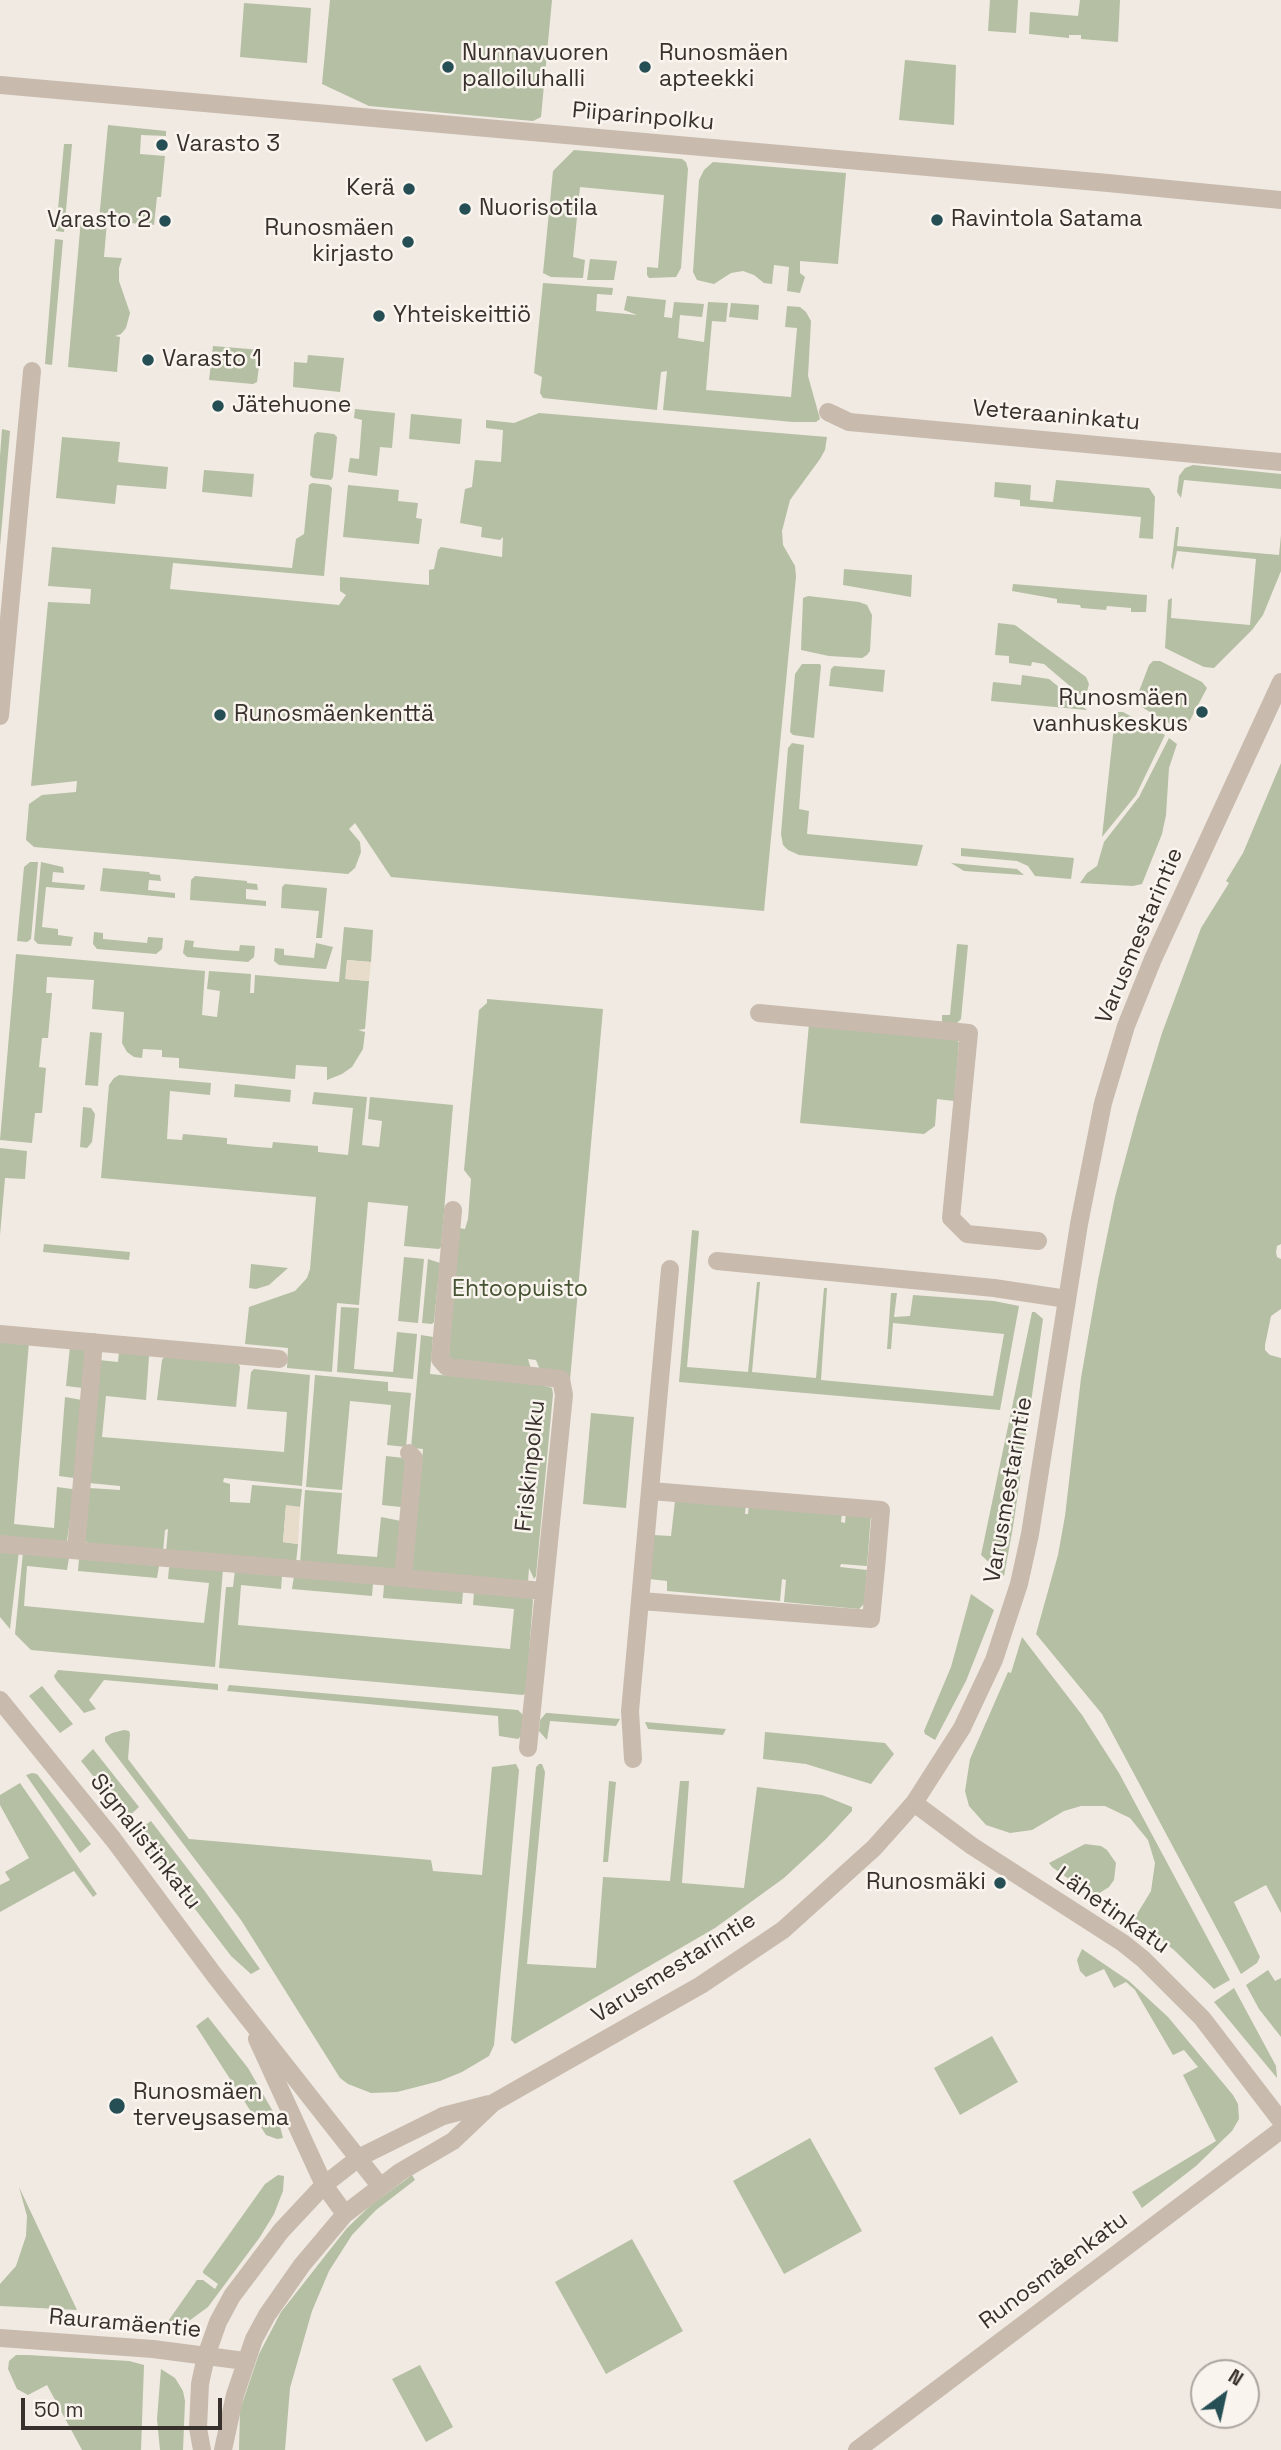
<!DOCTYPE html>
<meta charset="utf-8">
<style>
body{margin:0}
#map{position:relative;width:1281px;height:2450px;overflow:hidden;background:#f1eae2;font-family:"Space Grotesk",sans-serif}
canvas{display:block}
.north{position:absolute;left:1190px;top:2359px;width:70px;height:70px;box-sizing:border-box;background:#f9f4ee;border:2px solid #aca6a0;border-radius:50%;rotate:33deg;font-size:19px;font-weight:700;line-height:28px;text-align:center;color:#38302c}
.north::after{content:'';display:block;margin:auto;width:24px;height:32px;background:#264f55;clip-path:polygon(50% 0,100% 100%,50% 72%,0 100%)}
.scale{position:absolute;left:21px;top:2398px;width:201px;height:32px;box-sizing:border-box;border:4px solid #38302c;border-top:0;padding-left:9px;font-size:21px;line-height:24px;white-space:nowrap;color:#38302c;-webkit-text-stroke:5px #f9f4ee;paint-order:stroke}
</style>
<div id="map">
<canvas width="1281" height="2450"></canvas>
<div class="north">N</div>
<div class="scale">50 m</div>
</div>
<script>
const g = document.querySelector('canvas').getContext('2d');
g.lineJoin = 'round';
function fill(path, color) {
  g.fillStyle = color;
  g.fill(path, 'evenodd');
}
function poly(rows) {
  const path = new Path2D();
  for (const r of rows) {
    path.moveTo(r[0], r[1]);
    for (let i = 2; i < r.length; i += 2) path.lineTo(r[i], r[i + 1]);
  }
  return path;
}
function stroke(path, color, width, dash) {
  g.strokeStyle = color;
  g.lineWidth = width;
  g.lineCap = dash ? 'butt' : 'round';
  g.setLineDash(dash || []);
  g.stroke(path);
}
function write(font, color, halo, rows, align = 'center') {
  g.font = font + ' "Space Grotesk",sans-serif';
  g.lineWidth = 5;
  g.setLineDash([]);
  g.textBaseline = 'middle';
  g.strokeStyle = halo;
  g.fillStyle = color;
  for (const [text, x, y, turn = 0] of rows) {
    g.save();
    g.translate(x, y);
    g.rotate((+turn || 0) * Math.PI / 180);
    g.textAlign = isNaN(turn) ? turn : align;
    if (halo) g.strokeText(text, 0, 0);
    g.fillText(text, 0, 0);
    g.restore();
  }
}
const green = poly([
 [330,0,552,0,541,117,533,121,369,106,322,84],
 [990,0,1018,0,1016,33,988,31],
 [1080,0,1120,0,1118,42,1081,39,1081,35,1069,35,1069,38,1029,34,1030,12,1078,16],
 [244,3,311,8,307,63,240,57],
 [905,60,956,65,954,125,899,120],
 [108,125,166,131,166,136,141,135,140,154,165,156,161,197,157,197,154,225,107,221,104,257,122,258,119,268,119,281,130,313,126,328,121,334,115,336,120,337,117,372,68,367,81,219,99,220],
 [64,144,72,144,64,232,56,231],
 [574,150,682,159,686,162,688,169,681,268,676,277,649,278,647,275,647,267,658,268,664,195,580,187,573,257,585,260,583,278,551,277,543,273,553,171],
 [713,162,846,173,838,264,800,261,800,273,805,277,800,293,787,291,789,267,774,265,772,284,764,283,754,275,743,271,731,273,714,284,697,280,693,272,699,180,704,170],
 [55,239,63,240,52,365,45,364],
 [590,259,617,261,614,280,587,280],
 [543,283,613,288,612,295,597,294,596,311,637,315,624,310,627,296,666,300,664,317,672,318,674,302,704,304,702,317,680,315,678,338,704,342,708,302,728,303,726,322,712,321,706,390,791,397,797,328,785,327,787,306,800,307,806,312,811,321,808,376,820,419,816,422,793,422,663,410,667,371,661,372,657,410,543,398,540,393,542,377,534,373],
 [731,303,759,305,758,320,729,317],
 [213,346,261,350,257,382,253,384,209,380],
 [308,355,344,358,340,392,293,387,294,362,307,363],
 [355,409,395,413,392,448,380,447,377,476,348,472,350,458,359,459,362,420,354,418],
 [539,413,827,437,825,450,820,459,790,500,782,531,783,545,795,566,796,577,764,911,391,877,355,823,349,829,360,842,361,852,355,868,348,874,34,847,26,840,29,804,42,795,76,792,77,781,31,786,48,602,90,604,91,589,48,586,52,547,292,568,296,539,304,534,309,485,312,483,329,485,332,488,324,576,173,563,170,589,339,605,346,595,340,591,340,577,429,585,429,570,434,569,438,550,441,547,502,557,503,537,500,540,481,537,482,527,460,523,465,489,472,487,475,460,501,462,503,430,486,428,486,420,514,423],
 [411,414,462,419,460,444,409,439],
 [2,429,10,431,0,546,0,456],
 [317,432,334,434,337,437,333,477,331,480,313,478,310,475,314,435],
 [62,437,120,442,118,462,168,467,166,489,117,485,115,504,56,498],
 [1193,465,1281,474,1281,489,1184,480,1181,498,1177,492,1179,476,1185,468],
 [204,470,254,474,252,497,202,492],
 [1056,480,1149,488,1155,497,1153,539,1139,538,1141,517,1020,506,1020,500,994,497,995,482,1031,485,1030,500,1053,502],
 [348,485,399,490,398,501,418,503,416,518,422,519,419,544,343,537],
 [1176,527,1179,527,1177,546,1279,555,1281,535,1281,571,1263,615,1252,630,1214,668,1204,667,1165,648,1168,600,1172,598,1171,618,1250,625,1256,559,1177,551,1173,570,1171,567],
 [844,569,912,575,911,597,843,585],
 [1013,584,1147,595,1146,612,1131,612,1131,608,1107,606,1106,610,1081,608,1080,605,1057,603,1057,599,1012,591],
 [808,596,859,602,867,605,872,615,870,651,867,655,862,658,829,656,801,650,803,598],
 [998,623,1015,625,1086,677,1089,684,1085,699,1044,664,1032,662,1031,666,1009,663,1009,656,995,655],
 [1153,661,1160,661,1202,682,1207,688,1187,726,1176,727,1138,705,1138,694,1149,665],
 [802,664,820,664,821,666,814,738,793,735,790,732,795,674],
 [834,666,885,670,883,692,829,686,831,669],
 [1022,675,1049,679,1087,710,991,701,993,682,1021,685],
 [1117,712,1123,712,1165,735,1136,795,1102,837,1115,717],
 [1169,738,1177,744,1169,768,1166,815,1162,834,1142,884,1133,886,1080,883,1087,873,1097,866,1104,842,1139,797],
 [792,743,804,745,799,809,809,811,807,834,923,845,917,866,799,855,788,850,783,845,781,834,788,748],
 [1281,763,1281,1244,1277,1246,1276,1252,1277,1257,1281,1259,1281,1309,1271,1316,1265,1345,1265,1350,1270,1355,1281,1358,1281,1913,1266,1885,1234,1902,1260,1957,1257,1963,1241,1974,1102,1714,1036,1634,1058,1555,1065,1516,1081,1378,1098,1280,1115,1197,1137,1115,1162,1033,1201,928,1229,883,1226,881,1243,853],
 [961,848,1074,858,1071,879,1035,876,1028,866,1017,861,961,856],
 [30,862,38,862,31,939,27,942,17,941,24,867],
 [41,862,63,867,64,873,53,872,52,882,85,885,84,890,46,887,42,927,58,929,58,935,73,937,71,946,38,944,34,940],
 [951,863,1017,869,1024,875,964,871],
 [103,868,149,872,150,874,160,875,161,881,149,880,148,890,175,893,175,898,100,891],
 [195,876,247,881,247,883,257,884,258,890,246,889,246,899,266,901,266,906,190,900,191,880],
 [285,884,327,888,322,938,316,938,319,911,281,908,282,887],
 [344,927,373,930,371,962,347,960,346,979,369,981,365,1029,358,1030,365,1032,363,1049,352,1067,342,1074,327,1080,327,1067,296,1065,295,1079,179,1068,179,1058,162,1057,162,1050,143,1049,142,1058,134,1057,127,1052,122,1043,124,1012,92,1009,94,980,47,977,46,993,52,993,48,1038,42,1038,39,1067,46,1068,42,1113,35,1113,32,1143,0,1140,16,954,205,971,202,1015,217,1017,220,991,207,989,209,971,251,974,250,993,254,993,255,975,339,982],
 [94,932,103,933,103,939,147,943,148,937,163,938,162,949,156,954,97,949,93,944],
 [185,940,194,941,193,947,223,950,239,951,240,945,255,946,254,957,248,962,187,957,183,953],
 [316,943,333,947,326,969,279,965,274,961,275,948,284,949,284,955,314,958],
 [957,944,968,945,961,1019,956,1024,942,1023,942,1015,950,1015],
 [487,999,603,1009,570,1380,567,1375,540,1370,536,1360,528,1359,531,1369,450,1359,449,1355,459,1228,465,1229,468,1219,471,1179,464,1170,479,1010,487,1003],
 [809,1024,957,1039,959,1043,954,1101,937,1099,935,1126,924,1134,800,1123],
 [90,1032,102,1033,98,1086,85,1085],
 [119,1075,211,1083,210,1095,170,1091,167,1139,182,1140,183,1134,227,1138,227,1144,257,1147,272,1148,273,1142,318,1146,318,1152,348,1155,353,1108,312,1104,314,1092,367,1097,362,1145,379,1147,382,1121,368,1119,370,1097,453,1105,441,1247,439,1249,404,1246,408,1206,368,1202,359,1305,337,1303,332,1372,287,1368,288,1348,245,1344,249,1307,295,1291,307,1278,310,1269,316,1197,101,1178,109,1085,114,1078],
 [235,1084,291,1090,290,1102,234,1097],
 [83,1107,91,1108,95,1114,92,1142,87,1148,80,1147],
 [0,1148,27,1151,25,1179,5,1178,0,1235],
 [692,1230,699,1231,687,1367,748,1372,757,1282,760,1282,752,1372,816,1378,824,1288,827,1288,821,1380,993,1396,1004,1334,893,1323,891,1349,887,1349,891,1293,897,1293,894,1317,910,1316,913,1295,994,1301,1019,1306,1000,1410,679,1382],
 [44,1244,130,1252,129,1260,43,1252],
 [404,1257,424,1259,418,1323,398,1321],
 [428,1259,440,1263,434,1322,432,1324,422,1323],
 [251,1264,288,1268,269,1285,256,1289,249,1288],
 [341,1307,359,1308,354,1369,393,1372,397,1332,417,1334,413,1379,337,1372],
 [1032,1312,1035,1312,1043,1319,1013,1527,1004,1576,981,1555],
 [421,1335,433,1337,430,1374,537,1384,552,1388,553,1394,536,1576,534,1579,529,1568,528,1582,412,1572,423,1449,411,1448],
 [0,1340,29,1342,14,1524,54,1528,57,1487,72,1489,74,1491,67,1541,0,1537],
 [70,1346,87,1351,83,1388,66,1386],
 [119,1351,149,1356,146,1400,106,1396,102,1437,284,1452,287,1412,247,1409,251,1372,254,1369,310,1375,302,1486,224,1478,223,1482,230,1484,230,1502,250,1503,252,1485,302,1489,300,1507,286,1506,283,1542,298,1544,296,1563,166,1552,168,1529,165,1530,163,1552,88,1543,85,1541,89,1488,120,1490,120,1486,89,1483,99,1360,118,1362],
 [164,1357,238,1363,240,1367,236,1407,157,1400,162,1360],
 [315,1375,388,1382,388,1391,411,1393,406,1447,387,1445,391,1405,350,1401,342,1490,306,1487],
 [65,1397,82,1400,74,1478,59,1476],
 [591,1413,634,1417,626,1508,583,1504],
 [386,1456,404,1458,407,1463,401,1507,382,1505],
 [305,1490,342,1493,337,1554,377,1557,381,1517,401,1521,396,1570,300,1564],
 [675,1501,746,1503,745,1514,748,1514,749,1504,842,1513,841,1522,845,1523,846,1511,871,1514,867,1566,841,1564,840,1567,867,1570,864,1604,859,1609,784,1602,786,1580,782,1579,780,1601,667,1591,667,1581,649,1579,653,1535,671,1536],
 [0,1550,19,1551,10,1629,0,1617],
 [23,1552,69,1558,67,1570,27,1566,24,1606,204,1623,209,1583,168,1579,169,1568,172,1564,223,1569,215,1667,31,1650,15,1634],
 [79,1559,159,1566,157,1578,78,1571],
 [235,1570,282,1576,281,1589,241,1585,238,1625,510,1649,514,1609,473,1605,474,1592,529,1595,533,1600,526,1692,523,1695,219,1668,226,1587,233,1587],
 [294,1576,373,1583,372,1596,292,1589],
 [387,1583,463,1592,462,1604,383,1598,384,1585],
 [971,1594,994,1610,966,1681,935,1740,925,1734,924,1731,951,1667],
 [1022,1637,1082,1715,1119,1773,1230,1980,1214,1989,1174,1950,1134,1919,1151,1891,1155,1863,1148,1840,1130,1818,1105,1806,1081,1806,1064,1811,1032,1830,1010,1833,986,1825,969,1806,965,1791,970,1759,1008,1672,1011,1673],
 [58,1670,218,1684,218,1690,104,1680,89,1700,96,1709,84,1713,56,1680,54,1676],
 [229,1685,518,1710,523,1715,522,1735,518,1739,499,1736,498,1716,227,1691],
 [42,1686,73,1724,60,1733,29,1696],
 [546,1713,548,1713,620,1719,616,1726,550,1721,547,1740,539,1731,540,1720],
 [645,1722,726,1729,723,1735,648,1729],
 [124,1730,129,1731,130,1734,128,1759,189,1839,431,1860,433,1871,482,1875,492,1767,516,1764,519,1770,505,1926,494,2045,489,2056,462,2072,440,2081,397,2092,371,2093,348,2084,340,2078,241,1920,105,1741,105,1737,112,1733],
 [765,1732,885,1743,894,1754,871,1784,806,1764,763,1759],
 [93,1749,139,1807,127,1818,81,1761],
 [539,1764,542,1764,545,1772,527,1964,596,1968,603,1877,670,1881,680,1781,689,1781,682,1883,744,1888,757,1787,822,1795,852,1807,852,1811,826,1839,784,1878,715,1928,515,2044,511,2040,536,1767],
 [32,1773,37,1774,91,1844,80,1853,26,1775],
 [609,1781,616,1782,608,1862,603,1862],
 [20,1783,97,1894,93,1897,74,1871,0,1912,0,1885,10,1880,5,1872,29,1858,0,1805,0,1795],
 [151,1821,204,1890,260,1969,251,1974,231,1956,156,1858,137,1831],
 [1085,1844,1101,1846,1107,1850,1116,1863,1114,1880,1109,1887,1098,1894,1091,1895,1052,1867,1049,1863],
 [1082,1949,1129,1981,1168,2017,1233,2095,1238,2104,1239,2119,1232,2131,1196,2166,1142,2208,1132,2192,1216,2141,1183,2075,1198,2067,1184,2050,1173,2055,1135,1990,1126,1982,1114,1988,1104,1969,1086,1977,1080,1971,1077,1960],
 [1268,1970,1275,1981,1281,1978,1281,2037,1259,2009,1246,1985],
 [1234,1988,1276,2066,1277,2078,1214,2002],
 [208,2017,248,2068,279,2122,283,2138,277,2139,266,2135,196,2026],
 [992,2036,1018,2082,960,2115,934,2068],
 [810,2138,862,2231,784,2274,733,2181],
 [278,2175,284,2176,283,2191,274,2214,260,2237,208,2307,182,2326,169,2328,166,2324,197,2280,203,2280,215,2289,218,2284,203,2273,203,2271,265,2184],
 [412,2175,415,2180,376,2210,352,2235,329,2271,312,2311,290,2388,285,2450,239,2450,240,2410,259,2354,281,2312,347,2228,371,2205],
 [19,2187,77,2310,0,2306,0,2284,16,2266,26,2236,27,2216],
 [632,2239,683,2331,606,2374,555,2282],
 [28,2355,129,2361,144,2365,141,2450,82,2450,47,2385,28,2395,17,2389,8,2369,9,2361,16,2355],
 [420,2365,453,2427,426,2442,392,2379],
 [161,2369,175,2378,183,2391,185,2401,183,2450,160,2450,157,2419]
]);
const plaza = poly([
 [347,960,371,962,369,981,345,979],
 [286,1505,300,1507,298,1544,283,1542]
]);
const minor = poly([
 [0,85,1108,183,1281,200],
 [828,412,849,422,1281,462],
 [0,716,32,371],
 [759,1013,969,1033,951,1218,967,1234,1038,1241],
 [453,1210,440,1359,447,1367,561,1379,564,1395,528,1748],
 [717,1261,994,1288,1067,1299],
 [0,1334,279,1359],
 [409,1453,414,1458,403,1578,543,1591],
 [0,1544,403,1578],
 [76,1550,94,1342],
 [641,1601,871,1619,876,1568,881,1510,651,1491],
 [0,1700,113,1839,215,1976,380,2186],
 [633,1759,630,1711,670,1269],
 [914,1803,972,1846,1123,1943,1143,1959,1202,2018,1281,2121],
 [257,2039,324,2185,345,2214],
 [0,2338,153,2349,245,2361],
 [202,2450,198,2428,200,2384,206,2356,218,2322,232,2296,281,2231,324,2185,360,2157,443,2116,489,2104],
 [223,2450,235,2395,254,2339,267,2315,302,2265,345,2214,400,2172,453,2141,493,2103,701,1985,783,1930,874,1848,899,1820,914,1803,962,1728,994,1660,1019,1584,1030,1534,1079,1224,1103,1103,1126,1026,1153,959,1281,682],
 [857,2450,1281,2130]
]);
const markers = [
 [448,67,7,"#264f55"],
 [645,67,7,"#264f55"],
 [162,145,7,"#264f55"],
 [409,189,7,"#264f55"],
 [465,209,7,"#264f55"],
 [937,220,7,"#264f55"],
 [165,221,7,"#264f55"],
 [408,242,7,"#264f55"],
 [379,316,7,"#264f55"],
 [148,360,7,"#264f55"],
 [218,406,7,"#264f55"],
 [1202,712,7,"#264f55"],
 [220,715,7,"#264f55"],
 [1000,1883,7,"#264f55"],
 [117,2106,9,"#264f55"]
];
const poiNames = [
 ["Nunnavuoren",462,54],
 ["palloiluhalli",462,80],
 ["Runosmäen",659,54],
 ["apteekki",659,80],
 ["Varasto 3",176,145],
 ["Kerä",395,189,"right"],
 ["Nuorisotila",479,209],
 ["Ravintola Satama",951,220],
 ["Varasto 2",151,221,"right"],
 ["Runosmäen",394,229,"right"],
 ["kirjasto",394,255,"right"],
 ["Yhteiskeittiö",393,316],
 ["Varasto 1",162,360],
 ["Jätehuone",232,406],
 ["Runosmäen",1188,699,"right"],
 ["vanhuskeskus",1188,725,"right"],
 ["Runosmäenkenttä",234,715],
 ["Runosmäki",986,1883,"right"],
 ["Runosmäen",133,2093],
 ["terveysasema",133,2119]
];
const streetNames = [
 ["Piiparinpolku",643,117,5],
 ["Veteraaninkatu",1056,416,5],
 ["Varusmestarintie",1140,936,-67],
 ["Friskinpolku",531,1466,-84],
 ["Varusmestarintie",1009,1490,-80],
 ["Signalistinkatu",145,1842,52],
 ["Lähetinkatu",1112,1911,35],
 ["Varusmestarintie",674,1968,-32],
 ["Runosmäenkatu",1054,2271,-37],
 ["Rauramäentie",125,2324,5]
];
const parkNames = [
 ["Ehtoopuisto",520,1290]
];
fill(green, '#b4bfa3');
fill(plaza, '#e7dcca');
stroke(minor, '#c8bbae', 18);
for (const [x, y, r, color] of markers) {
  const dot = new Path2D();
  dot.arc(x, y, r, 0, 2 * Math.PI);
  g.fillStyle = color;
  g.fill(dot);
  stroke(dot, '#f9f4ee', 2.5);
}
write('23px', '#38302c', '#f9f4ee', poiNames, 'left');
write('23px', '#38302c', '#f9f4ee', streetNames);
write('23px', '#465332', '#f9f4ee', parkNames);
</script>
